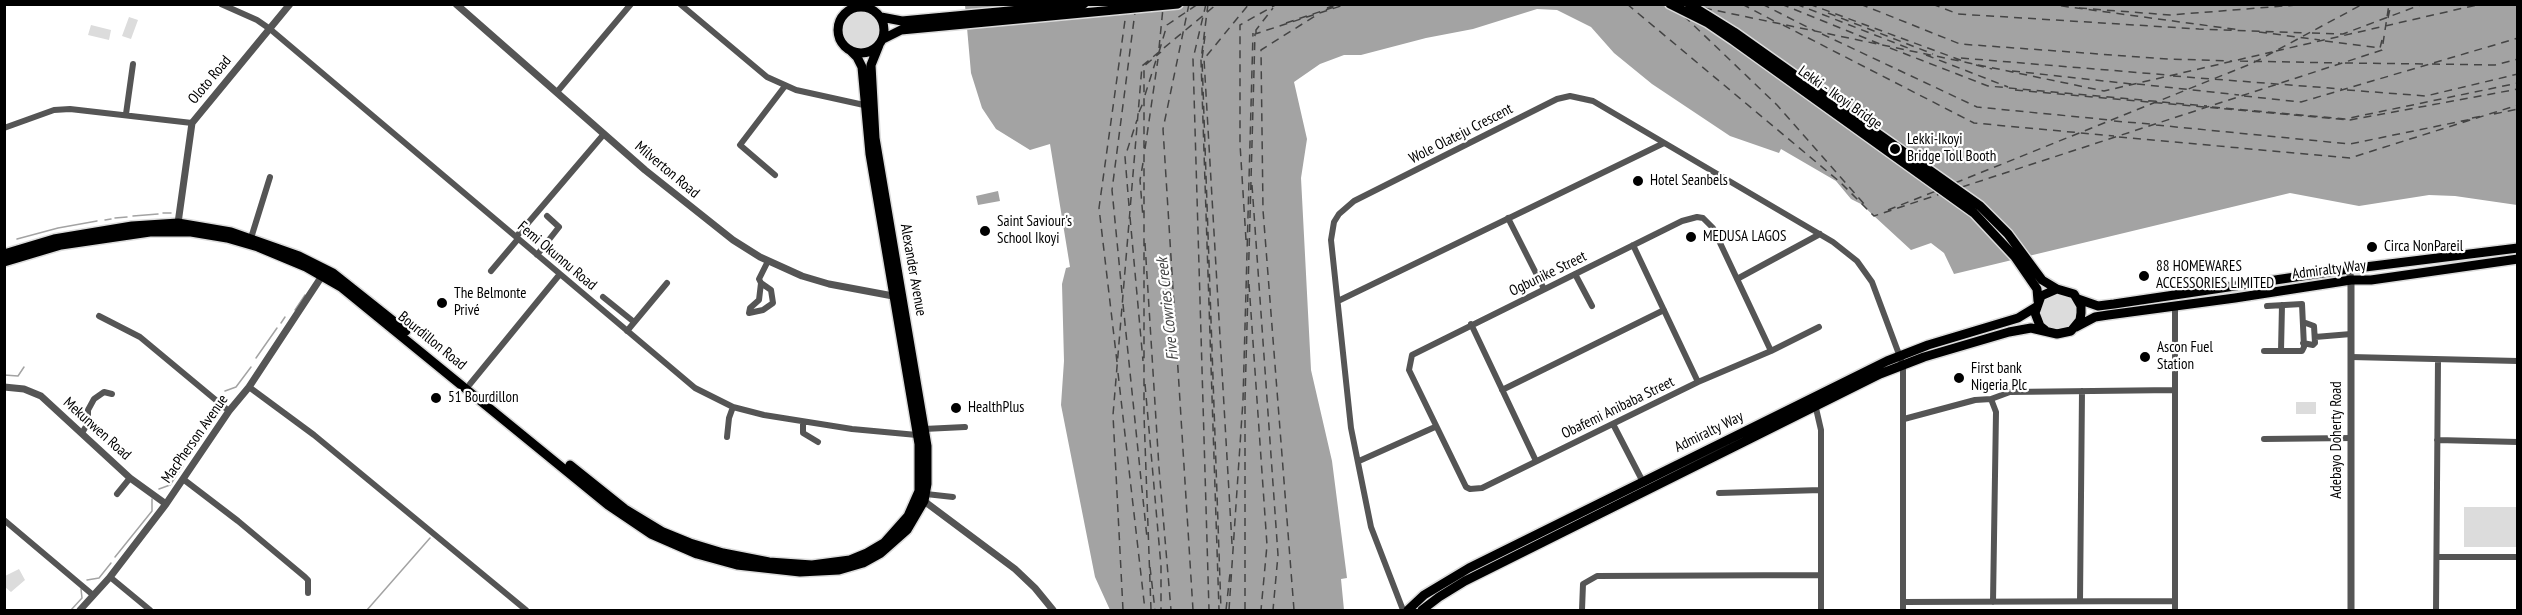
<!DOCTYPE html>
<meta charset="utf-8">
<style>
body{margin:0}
#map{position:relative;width:2522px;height:615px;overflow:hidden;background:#fff;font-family:"PT Sans Narrow",sans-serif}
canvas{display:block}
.frame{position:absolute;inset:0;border:6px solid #000;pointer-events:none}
</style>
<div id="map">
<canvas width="2522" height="615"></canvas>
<div class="frame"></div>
</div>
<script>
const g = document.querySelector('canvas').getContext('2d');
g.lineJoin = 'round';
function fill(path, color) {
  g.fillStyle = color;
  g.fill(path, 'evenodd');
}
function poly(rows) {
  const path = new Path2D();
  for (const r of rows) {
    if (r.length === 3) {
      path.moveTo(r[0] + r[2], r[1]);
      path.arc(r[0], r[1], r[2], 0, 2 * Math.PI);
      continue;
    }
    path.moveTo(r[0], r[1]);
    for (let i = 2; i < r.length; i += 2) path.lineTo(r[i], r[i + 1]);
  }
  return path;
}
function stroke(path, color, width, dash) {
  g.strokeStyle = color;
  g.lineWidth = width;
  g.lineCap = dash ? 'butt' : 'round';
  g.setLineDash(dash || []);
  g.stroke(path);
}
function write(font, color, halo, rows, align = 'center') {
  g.font = font + ' "PT Sans Narrow",sans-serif';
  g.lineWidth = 4.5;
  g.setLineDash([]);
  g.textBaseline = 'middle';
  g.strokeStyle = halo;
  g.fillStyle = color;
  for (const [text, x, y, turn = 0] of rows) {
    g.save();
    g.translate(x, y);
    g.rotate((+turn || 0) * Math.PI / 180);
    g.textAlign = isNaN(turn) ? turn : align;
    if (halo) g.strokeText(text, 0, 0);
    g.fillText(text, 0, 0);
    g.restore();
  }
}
const green = poly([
 [861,30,18],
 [129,17,138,20,131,39,122,36],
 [91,25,111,30,109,40,88,35],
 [2059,312,19],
 [2296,402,2316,402,2316,414,2296,414],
 [2464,507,2517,507,2517,547,2464,547],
 [19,569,25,580,11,592,5,587,5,576]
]);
const water = poly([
 [965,5,2517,5,2517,205,2455,196,2429,195,2359,206,2290,193,1954,274,1944,253,1931,243,1911,250,1861,204,1851,199,1836,181,1781,149,1779,153,1730,136,1652,84,1614,53,1591,27,1557,10,1537,9,1473,29,1426,38,1361,55,1344,55,1320,64,1294,82,1307,139,1301,178,1311,370,1332,461,1347,578,1341,579,1344,610,1110,610,1095,577,1061,405,1064,361,1062,284,1066,268,1070,267,1050,144,1030,150,996,129,982,108,971,73],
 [998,191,1000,201,978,205,976,196]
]);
const stream = poly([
 [163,213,171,213],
 [133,216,158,214],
 [115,218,127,217],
 [105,220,111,219],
 [17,239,58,228,97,221],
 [295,310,305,295],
 [281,323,285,317],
 [256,358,277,328],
 [4,375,18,376,24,367],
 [225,391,236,387,251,367],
 [213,421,219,412,218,406],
 [191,453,203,436],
 [159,489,170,485,183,466],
 [115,557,152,511,152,499],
 [87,580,99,578,111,563],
 [71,610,82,598,81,589],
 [367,610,430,538]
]);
const ferry = poly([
 [1189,4,1163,129,1193,610],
 [1206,4,1193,59,1209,610],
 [1208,4,1201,60,1219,610],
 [1627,4,1840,182,1874,216,1940,194],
 [1742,4,1776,22],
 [1762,4,1815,31],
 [1781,4,1880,44],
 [1796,4,1913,50],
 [1809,4,1963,61],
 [1860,4,1960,44,2168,59,2232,61],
 [1932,4,1958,14,2199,29,2307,33],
 [2039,4,2048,5],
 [2047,4,2240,30],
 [1327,8,1338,4],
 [1704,8,2104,91,2272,52],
 [2079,8,2170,15,2309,4],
 [1828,13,1933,54],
 [1684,16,1777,105,1865,205],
 [2388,18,2391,4],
 [1286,23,1343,4],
 [1783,25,1974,123,2114,136],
 [2259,32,2320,40],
 [1256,33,1256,30,1273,8],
 [2312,33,2343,34,2423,4],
 [1822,34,1977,107,2110,120],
 [1205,36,1202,59,1221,610],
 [2325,41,2380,48,2382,40],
 [1159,48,1163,8],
 [1890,48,1988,86,2207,106],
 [2276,51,2481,4],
 [1159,52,1167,25,1198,4],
 [1926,55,2008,87],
 [1961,58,2168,75],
 [2240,61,2340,63],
 [2345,63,2427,64],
 [2432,64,2495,65,2518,59],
 [1976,65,1992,69],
 [2012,71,2132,84],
 [2173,76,2342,89],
 [2137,84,2239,95],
 [2015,90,2350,120,2518,89],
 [2347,90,2426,96,2518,74],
 [1145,95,1157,57],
 [2244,96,2301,102,2518,38],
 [2212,107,2345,119,2518,83],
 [1139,112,1143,103],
 [2494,114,2518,109],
 [2472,118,2482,116],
 [2114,121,2151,124],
 [2156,125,2350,144,2472,119],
 [2119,137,2350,158,2518,105],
 [1145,149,1158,59],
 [1143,163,1140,180,1143,218],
 [1955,183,2253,63,2363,4],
 [1252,185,1278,555,1273,610],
 [1962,187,2382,50,2389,4],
 [1129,206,1125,157,1137,120],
 [1888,210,1936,191],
 [1130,217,1143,361],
 [1246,240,1240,144,1240,25,1277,4],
 [1145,243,1159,468,1171,610],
 [1249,284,1267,545,1261,610],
 [1122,293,1112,190,1135,12],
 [1123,304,1147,538],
 [1117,362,1099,208,1126,13],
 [1118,373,1145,610],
 [1145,384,1161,566,1161,610],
 [1232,544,1204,59,1249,4],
 [1150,567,1155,610],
 [1123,610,1113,415,1142,66,1217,4],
 [1151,610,1144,415,1144,66,1161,52],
 [1226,610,1230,573],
 [1229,610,1243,400,1253,33],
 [1245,610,1245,399,1255,34,1347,4],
 [1294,610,1263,210,1261,50,1315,16]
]);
const minor = poly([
 [221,4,257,20,270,29,695,388,733,407,764,415,852,429,917,435],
 [680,4,767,77,796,90,864,105],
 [557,92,631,4],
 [126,114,133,64],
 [4,128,54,110,70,109,192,123],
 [775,175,740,145,785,86],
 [1697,217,1703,218,1713,228,1771,351,1698,382,1482,488,1470,489,1466,487,1409,370,1412,355,1682,221,1697,217],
 [1508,218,1544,289],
 [516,237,604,134],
 [251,238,270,177],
 [1633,245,1698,382],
 [537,255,559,227,547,216],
 [491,271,518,239],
 [1575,274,1592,306],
 [1737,279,1820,234],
 [761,283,771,290,773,303,763,310,749,313,750,308,759,300,761,283,759,279,768,261],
 [603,297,634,322],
 [1338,301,1664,143],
 [99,316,140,337,229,411],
 [2303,322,2314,326,2315,343,2313,345,2303,343],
 [1471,324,1536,461],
 [627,331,667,283],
 [2315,337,2351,334],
 [1771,351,1819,327],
 [2264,351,2302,351,2304,347,2302,304,2267,306],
 [2281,351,2282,305],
 [2351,357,2518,361],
 [470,384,560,274],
 [249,387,314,435,526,610],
 [1502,390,1664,310],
 [1991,399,1996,412,1993,602],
 [1815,404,1821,430,1821,610],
 [1904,419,1975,400,1991,399,2010,392,2175,390],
 [803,422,803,433,818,442],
 [1613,424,1643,482],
 [924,429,965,427],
 [82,433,88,423,88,410,94,399,104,392,112,394],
 [727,437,729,418,733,407],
 [2264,439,2351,438],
 [2437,440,2518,442],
 [1359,461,1435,427],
 [183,479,238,521,305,577,308,580,308,593],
 [1719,493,1821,490],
 [117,494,130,478],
 [926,494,953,497],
 [4,520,93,595],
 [2437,557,2518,557],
 [110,577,150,610],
 [2080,601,2082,391],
 [1903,602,2174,601],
 [1403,610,1371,527,1351,428,1331,240,1334,222,1339,214,1354,201,1557,99,1570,96,1593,101,1833,242,1857,261,1872,282,1903,365,1903,610],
 [1582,610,1583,584,1597,576,1821,575],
 [2175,610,2175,307],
 [2436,610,2438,360]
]);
const tertiary = poly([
 [456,4,645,170,733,240,760,257,802,276,829,284,893,296],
 [178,223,192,123,290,4],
 [2349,269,2351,280,2351,610],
 [4,387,24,389,41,396,130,478,166,504],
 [924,501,1015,569,1035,588,1053,610],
 [80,610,110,577,166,504,229,411,249,387,322,276]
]);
const primary = poly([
 [1670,4,1708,23,1733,40,1974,213,2015,257,2037,289,2038,301],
 [1689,4,1734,32,1980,206,2008,234,2042,280,2057,289],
 [861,30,23],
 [881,17,902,21,1084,4],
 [883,39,901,30,1178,4],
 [4,254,54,239,132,226,178,223,231,232,299,256,333,273,406,331],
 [4,262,61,245,150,232,191,232,227,238,258,247,306,267,341,287,608,505,651,534,697,554,737,565,800,572,839,570,863,563,881,553,907,530,924,501,927,484,927,446,875,138,871,65,879,45],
 [2078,299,2098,306,2114,304,2349,269,2518,248],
 [2076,327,2095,317,2108,315,2235,298,2351,280,2371,280,2518,259],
 [570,465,625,509,663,532,690,543,723,553,769,562,812,565,850,560,867,553,884,543,908,516,919,491,919,444,870,154,862,67,857,57,850,50],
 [1408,610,1424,595,1469,568,1887,361,1928,345,2018,318,2036,307],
 [1422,610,1439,597,1465,581,1880,374,1924,357,2009,332,2031,328,2057,334,2071,331,2080,320,2081,313,2081,306,2074,294,2057,289,2041,296,2035,313,2040,326,2045,330]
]);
const markers = [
 [1895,149,6,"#000"],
 [1638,181,6,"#000"],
 [985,231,6,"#000"],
 [1691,237,6,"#000"],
 [2372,247,6,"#000"],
 [2144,276,6,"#000"],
 [442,303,6,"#000"],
 [2145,357,6,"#000"],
 [1959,378,6,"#000"],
 [436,398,6,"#000"],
 [956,408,6,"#000"]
];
const streetNames = [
 ["Oloto Road",210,80,-50],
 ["Lekki - Ikoyi Bridge",1840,98,35],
 ["Wole Olateju Crescent",1461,134,-27],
 ["Milverton Road",667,170,40],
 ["Femi Okunnu Road",557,256,40],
 ["Alexander Avenue",913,270,80],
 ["Admiralty Way",2329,270,-7],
 ["Ogbunike Street",1548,274,-26],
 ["Bourdillon Road",432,341,39],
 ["Obafemi Anibaba Street",1618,408,-26],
 ["Mekunwen Road",97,429,42],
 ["Admiralty Way",1709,432,-26],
 ["MacPherson Avenue",195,439,-55],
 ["Adebayo Doherty Road",2337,440,-90]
];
const poiNames = [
 ["Lekki-Ikoyi",1907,140],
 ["Bridge Toll Booth",1907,157],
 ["Hotel Seanbels",1650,181],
 ["Saint Saviour's",997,222],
 ["School Ikoyi",997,239],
 ["MEDUSA LAGOS",1703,237],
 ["Circa NonPareil",2384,247],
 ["88 HOMEWARES",2156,267],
 ["ACCESSORIES LIMITED",2156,284],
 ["The Belmonte",454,294],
 ["Privé",454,311],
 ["Ascon Fuel",2157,348],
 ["Station",2157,365],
 ["First bank",1971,369],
 ["Nigeria Plc",1971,386],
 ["51 Bourdillon",448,398],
 ["HealthPlus",968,408]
];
const waterNames = [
 ["Five Cowries Creek",1168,309,-96]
];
fill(green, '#dcdcdc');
fill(water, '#a3a3a3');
stroke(stream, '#a3a3a3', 1.5);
stroke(ferry, '#444', 1.5, [8, 6]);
stroke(primary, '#dbdbdb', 12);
stroke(minor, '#555', 6);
stroke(tertiary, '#555', 7);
stroke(primary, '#000', 9);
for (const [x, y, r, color] of markers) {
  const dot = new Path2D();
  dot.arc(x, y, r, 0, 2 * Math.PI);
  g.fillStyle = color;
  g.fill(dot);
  stroke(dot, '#fff', 2);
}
write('15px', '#000', '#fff', streetNames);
write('15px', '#000', '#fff', poiNames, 'left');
write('italic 16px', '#444', '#fff', waterNames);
</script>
